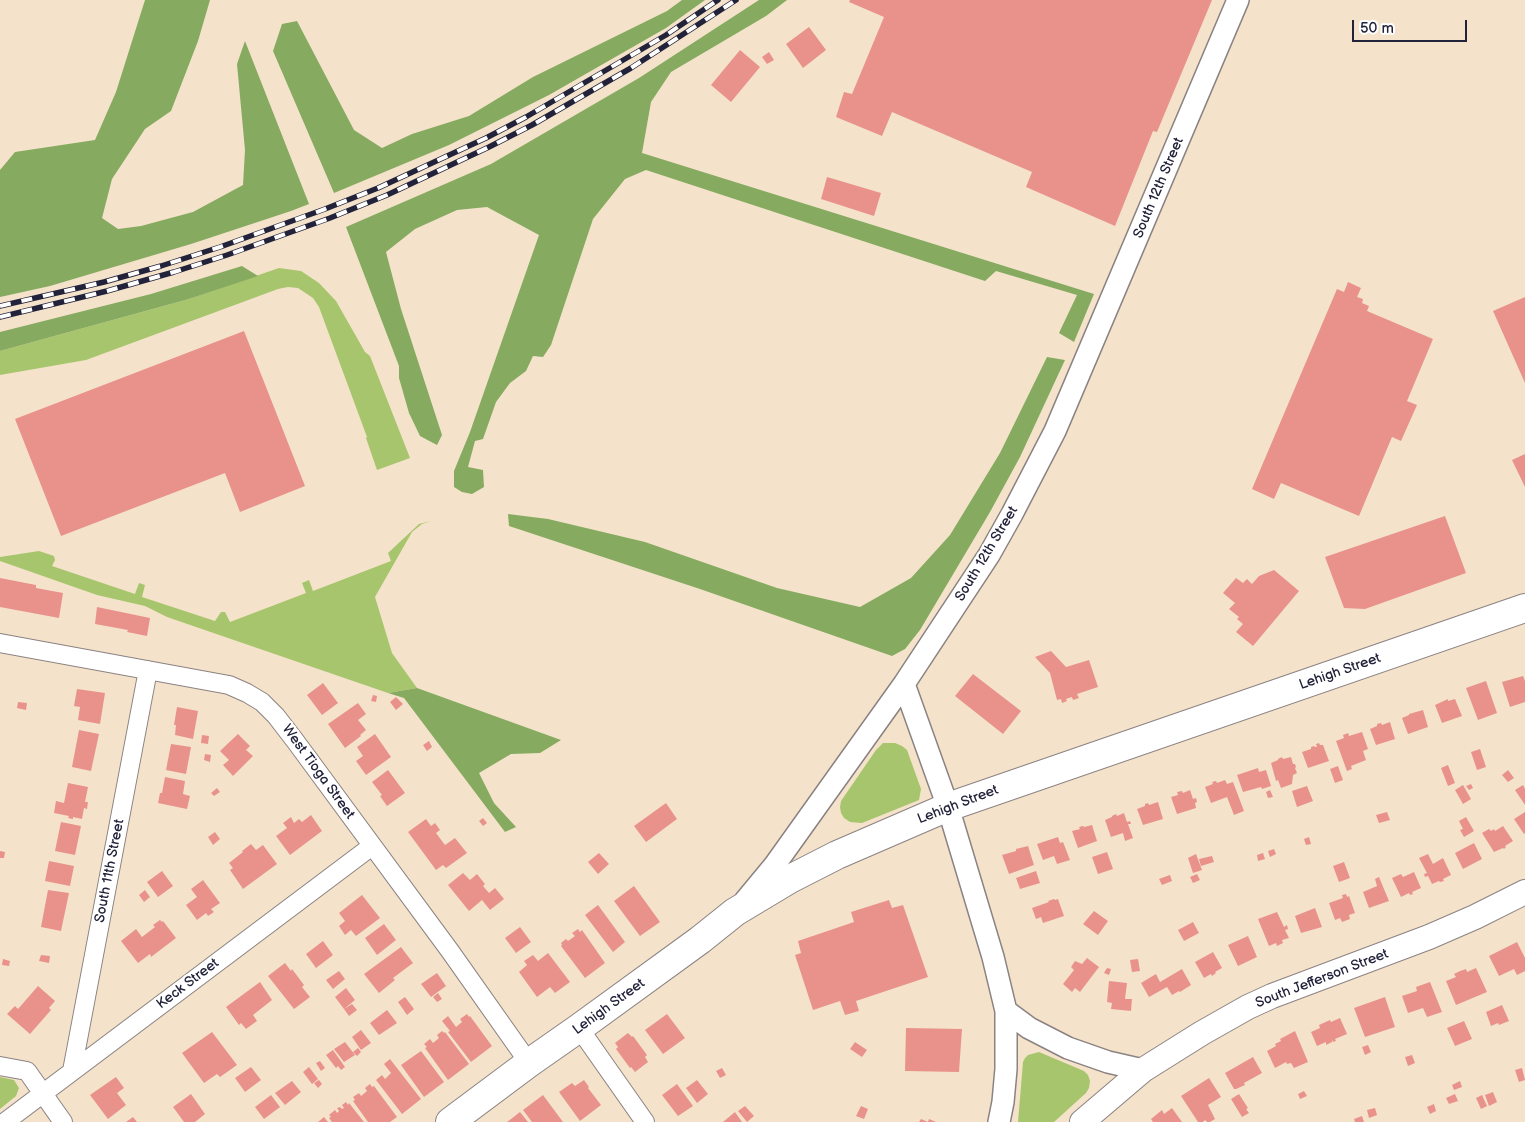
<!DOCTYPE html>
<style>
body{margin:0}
#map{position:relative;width:1525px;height:1122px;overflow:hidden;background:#f4e3ca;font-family:"Balsamiq Sans",sans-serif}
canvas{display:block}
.scale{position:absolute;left:1352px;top:20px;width:115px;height:22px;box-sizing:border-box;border:2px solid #22223b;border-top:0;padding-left:6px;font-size:15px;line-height:18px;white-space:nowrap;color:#22223b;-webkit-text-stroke:4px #fff;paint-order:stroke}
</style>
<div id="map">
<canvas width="1525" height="1122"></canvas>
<div class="scale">50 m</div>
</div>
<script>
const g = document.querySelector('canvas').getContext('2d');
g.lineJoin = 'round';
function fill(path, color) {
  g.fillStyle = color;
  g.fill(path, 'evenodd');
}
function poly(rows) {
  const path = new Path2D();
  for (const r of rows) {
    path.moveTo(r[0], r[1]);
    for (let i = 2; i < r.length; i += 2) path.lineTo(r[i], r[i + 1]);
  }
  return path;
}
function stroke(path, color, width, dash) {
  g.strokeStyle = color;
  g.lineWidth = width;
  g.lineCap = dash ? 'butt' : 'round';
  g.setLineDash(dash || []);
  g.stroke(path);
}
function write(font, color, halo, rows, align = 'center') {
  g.font = font + ' "Balsamiq Sans",sans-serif';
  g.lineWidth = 4.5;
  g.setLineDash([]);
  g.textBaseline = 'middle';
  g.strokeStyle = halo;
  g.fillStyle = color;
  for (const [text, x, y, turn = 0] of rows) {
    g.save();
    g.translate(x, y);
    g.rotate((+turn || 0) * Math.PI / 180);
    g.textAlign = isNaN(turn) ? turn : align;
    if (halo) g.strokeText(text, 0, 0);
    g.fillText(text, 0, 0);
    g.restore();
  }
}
const green = poly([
 [279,268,301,271,319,283,336,301,365,352,370,356,410,458,377,470,366,438,367,437,319,307,313,298,298,288,288,287,278,289,86,360,0,375,0,351,189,299],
 [431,521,422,524,412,532,375,597,392,653,417,688,388,693,167,617,145,606,97,595,0,561,0,557,39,551,54,556,55,560,52,566,135,594,139,583,145,585,142,597,215,621,221,612,225,612,230,622,306,593,302,583,309,580,313,591,391,561,388,553,419,524],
 [883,743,895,743,902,746,907,750,921,789,919,800,862,823,850,822,844,818,841,813,840,807,841,801,876,750],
 [1039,1052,1084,1071,1088,1075,1090,1081,1089,1088,1086,1093,1054,1122,1018,1122,1023,1062,1025,1058,1028,1055],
 [0,1077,14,1080,19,1088,16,1096,0,1109]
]);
const forest = poly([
 [145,0,210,0,198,41,171,111,145,129,112,179,102,218,118,229,141,226,193,212,243,185,245,150,237,64,245,41,309,204,291,211,191,244,50,286,0,297,0,170,15,152,95,140,116,92],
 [682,0,705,0,666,28,549,95,449,145,334,193,273,51,282,24,297,21,354,130,382,148,412,134,469,116,533,77,667,11],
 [759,0,787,0,766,16,671,72,651,102,642,153,1094,294,1074,342,1059,333,1077,295,996,271,985,281,646,170,625,179,593,219,551,345,543,357,533,356,526,371,510,383,496,402,483,439,475,441,468,467,483,470,484,487,472,494,462,492,454,487,454,471,470,432,539,235,487,207,457,210,415,229,386,252,401,309,442,435,437,445,420,436,409,413,399,378,399,366,346,227,491,164,639,78],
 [242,266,258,276,189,299,0,351,0,332,151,294],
 [1047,357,1065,360,1020,457,990,512,920,630,905,649,892,656,700,589,509,526,508,514,548,519,645,542,777,588,860,607,911,578,950,535,1000,453],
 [417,688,561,740,540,753,511,754,479,773,494,803,516,827,505,832,404,698,388,693]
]);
const building = poly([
 [850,0,1212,0,1157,132,1153,131,1115,226,1026,187,1032,172,892,112,882,136,836,117,844,92,852,94,884,17,849,2],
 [809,27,826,50,803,68,786,44],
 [740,50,760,67,731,102,711,85],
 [769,52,774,60,767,64,762,57],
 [827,177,881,193,874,216,821,199],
 [1348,282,1361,288,1357,297,1363,299,1362,303,1369,306,1367,311,1433,339,1407,401,1417,405,1401,441,1392,437,1359,516,1281,483,1274,499,1252,489,1337,289,1344,292],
 [1525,297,1525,383,1493,311],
 [244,331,305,486,240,512,225,473,61,536,15,419],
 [1525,454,1525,487,1512,460],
 [1445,516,1466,573,1365,609,1344,608,1325,557],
 [1274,570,1299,591,1253,646,1236,632,1243,624,1237,619,1239,617,1229,609,1235,603,1223,593,1236,578,1243,583,1247,579,1252,584,1259,576],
 [0,578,36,585,36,588,63,593,59,618,0,607],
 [97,607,150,618,147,636,127,632,128,630,95,624],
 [1051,651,1066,667,1089,660,1098,687,1077,694,1079,698,1073,700,1072,697,1066,699,1067,701,1062,703,1061,699,1057,700,1050,673,1035,657],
 [973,674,1021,711,1003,734,955,696],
 [1523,676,1525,681,1525,702,1510,707,1502,682],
 [1486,681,1497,713,1478,720,1466,688],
 [323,683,338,703,322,715,307,695],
 [77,689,105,693,100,724,78,720,80,707,74,706],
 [373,695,377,696,376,702,371,701],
 [396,697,403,704,396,710,390,702],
 [1448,699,1448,701,1455,699,1462,716,1442,723,1435,705],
 [18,702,27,703,26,710,17,708],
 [358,703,366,714,358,720,366,730,360,735,361,736,345,748,328,724],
 [177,707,198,711,193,739,175,735,176,725,174,725],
 [1423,710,1428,727,1408,734,1402,718,1409,715,1409,714],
 [1390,722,1395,739,1376,745,1370,729,1377,726,1377,724,1381,723,1382,725],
 [79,730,99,734,91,771,72,767],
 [1362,732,1368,749,1363,751,1366,760,1351,766,1352,769,1347,771,1336,741,1344,738,1343,735,1348,733,1349,736],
 [238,734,250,746,246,750,253,756,233,776,223,765,229,760,220,751],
 [375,734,391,757,366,775,356,761,363,756,357,747],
 [202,735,209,736,208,744,201,743],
 [429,741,432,747,427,751,423,745],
 [1319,743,1320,745,1323,745,1329,761,1308,768,1302,752,1311,749,1311,747,1314,746,1315,747,1317,747,1316,744],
 [171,744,191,747,186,774,166,770],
 [1480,749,1486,767,1477,770,1471,752],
 [205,754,211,755,210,762,204,760],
 [1282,757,1283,759,1291,757,1293,764,1295,764,1296,767,1295,768,1297,773,1293,775,1292,784,1281,788,1278,780,1276,781,1271,763,1278,760,1278,759],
 [1448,765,1455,783,1448,786,1441,768],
 [1338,766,1343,780,1335,783,1330,769],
 [1258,768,1259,772,1266,770,1271,786,1262,789,1261,787,1243,792,1237,775],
 [388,770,405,793,387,806,380,796,382,795,372,782],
 [1508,770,1514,778,1508,782,1502,775],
 [165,777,185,781,183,794,190,796,187,809,158,803,160,793,162,793],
 [1225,780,1227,784,1233,782,1244,811,1234,815,1227,797,1211,803,1205,787,1213,784,1212,782,1216,781,1217,783],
 [68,783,88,787,85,802,88,802,87,809,84,808,82,819,73,817,73,819,68,818,69,816,54,813,56,801,64,803],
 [1471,784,1473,788,1469,790,1466,786],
 [1463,785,1471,799,1463,804,1455,790],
 [1523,785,1525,789,1525,805,1515,790],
 [1307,786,1313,801,1297,807,1292,791],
 [217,788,220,792,214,796,211,793],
 [1190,790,1193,799,1196,798,1197,802,1195,803,1196,808,1177,814,1171,797,1178,795,1177,792,1182,791,1183,793],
 [1270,790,1273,797,1268,798,1266,792],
 [1158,802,1163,819,1143,825,1137,809,1145,806,1145,804,1148,803,1149,805],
 [666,803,677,819,646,842,634,826],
 [1387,812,1390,820,1379,823,1376,815],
 [1525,812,1525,833,1524,834,1514,819],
 [1124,813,1127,822,1130,821,1131,824,1128,824,1133,838,1125,841,1123,833,1111,837,1105,820,1112,817,1112,816,1116,814,1117,816],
 [311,815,322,831,290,855,276,836,287,828,283,823,291,817,294,823,299,819,302,822],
 [1466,817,1474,831,1464,837,1460,830,1463,829,1459,821],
 [483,818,487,823,483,826,479,821],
 [426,819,431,826,435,823,440,830,436,833,445,845,455,838,467,853,446,868,443,865,436,870,408,832],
 [61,822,81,826,75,855,55,851],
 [1092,825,1097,841,1078,848,1072,831,1080,829,1079,827,1083,826,1084,827],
 [1503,826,1513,841,1505,846,1506,847,1504,849,1503,848,1494,852,1482,833,1489,829,1491,831,1494,829,1495,831],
 [215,832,220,839,213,845,208,837],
 [1058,837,1060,843,1063,842,1070,860,1057,864,1054,856,1043,860,1037,844],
 [1309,837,1311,844,1306,845,1304,839],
 [1474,843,1482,859,1463,869,1455,853],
 [251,844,256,850,263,845,277,864,243,889,230,870,233,868,229,863,243,852,242,851],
 [1028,846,1034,865,1009,874,1002,855,1016,851,1016,849],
 [1274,849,1276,854,1270,857,1268,851],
 [0,851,5,852,4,858,0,858],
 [1107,852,1113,869,1098,874,1092,857],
 [599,853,609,864,598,874,588,862],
 [1263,853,1265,859,1258,861,1257,855],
 [1196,854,1202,870,1193,873,1188,858],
 [1428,854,1433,864,1443,858,1451,875,1443,879,1444,881,1440,882,1439,881,1432,884,1428,876,1425,877,1424,874,1427,873,1419,858],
 [1212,856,1214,862,1201,866,1199,859],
 [49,861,74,866,70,886,45,881],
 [1344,862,1350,878,1339,882,1333,866],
 [162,871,173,886,158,897,147,882],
 [1036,871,1040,883,1020,889,1016,878],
 [1414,872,1421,888,1412,892,1413,894,1410,895,1409,893,1401,897,1392,878,1401,874,1403,877],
 [463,873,470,880,477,874,485,884,483,886,489,893,495,888,504,899,490,910,482,900,469,911,448,885],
 [1197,874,1200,880,1193,883,1190,877],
 [1170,875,1172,881,1162,885,1159,879],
 [1379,877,1389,901,1369,908,1363,892,1377,886,1375,879],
 [203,880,220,903,211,909,214,912,208,916,206,913,197,920,186,905,197,897,191,889],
 [634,886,660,922,640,936,614,901],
 [48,890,69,893,61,931,41,927],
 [145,890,150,897,144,902,139,895],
 [1346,894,1347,897,1349,896,1355,913,1349,915,1350,919,1342,922,1340,918,1335,920,1329,903,1343,898,1342,895],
 [362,895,380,918,356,936,351,930,345,935,339,926,345,921,339,913],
 [1054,899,1055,900,1058,899,1064,916,1043,923,1041,917,1036,919,1032,908,1049,902,1048,901],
 [889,900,892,908,903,905,928,977,856,1001,859,1011,845,1015,840,1001,813,1010,795,955,801,953,798,941,854,922,851,912],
 [598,905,625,942,613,952,585,915],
 [1315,908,1322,927,1301,933,1295,916],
 [1094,911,1108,921,1098,935,1083,924],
 [1277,912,1284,927,1287,925,1288,929,1285,930,1289,938,1282,940,1283,943,1277,946,1276,943,1269,946,1258,919],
 [160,920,162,922,163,921,176,938,151,957,150,954,138,963,121,941,136,929,142,937,155,927,153,925],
 [1193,922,1199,933,1184,941,1178,930],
 [384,924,396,940,377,955,365,938],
 [520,927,531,942,516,953,505,938],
 [578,929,580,932,582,930,605,963,585,978,561,946,562,945,561,943,566,939,568,941,575,936,572,933],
 [1248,936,1257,957,1238,966,1228,945],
 [323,941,333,955,316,968,306,954],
 [1517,942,1525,958,1525,971,1517,975,1514,969,1499,976,1489,956],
 [401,947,413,963,393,978,395,980,379,993,364,974],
 [1213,952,1222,968,1215,972,1216,973,1212,976,1211,974,1204,978,1195,962],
 [548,953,570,982,555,993,550,987,537,997,519,972,527,965,524,961,533,955,538,961],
 [41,955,50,956,49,963,39,961],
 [1087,958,1099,967,1080,992,1075,988,1072,992,1063,984,1074,970,1071,967,1075,961,1082,964],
 [3,959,10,961,9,966,2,965],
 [1138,959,1140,971,1132,972,1130,960],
 [285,963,291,971,292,969,304,985,302,987,310,997,294,1009,268,976],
 [1107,968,1111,969,1109,975,1104,973],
 [1476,968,1487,992,1456,1005,1446,981,1456,977,1454,974,1460,971,1466,969,1467,972],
 [1182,969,1191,985,1180,992,1179,991,1172,995,1167,987,1149,997,1141,983,1156,974,1160,982],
 [339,971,345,979,333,989,326,980],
 [437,973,446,986,431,997,421,984],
 [1109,981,1127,983,1125,999,1132,999,1131,1011,1111,1009,1112,1003,1107,1002],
 [260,982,272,1000,253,1015,257,1021,246,1029,241,1023,239,1025,226,1007],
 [1430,982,1442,1012,1427,1017,1423,1008,1408,1013,1402,996,1417,991,1416,987],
 [38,986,55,1001,49,1008,51,1010,30,1034,7,1014,15,1006,18,1009],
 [346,988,355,1000,344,1009,335,997],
 [438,993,442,999,437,1002,433,997],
 [405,997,414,1009,407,1015,398,1002],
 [1385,997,1395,1027,1365,1037,1354,1008],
 [352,1004,357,1010,349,1016,344,1009],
 [1502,1005,1509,1021,1499,1025,1498,1023,1491,1026,1486,1012],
 [387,1010,397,1023,379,1035,370,1023],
 [467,1014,469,1017,470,1016,492,1046,471,1062,448,1032,450,1031,442,1021,448,1016,456,1027,462,1022,460,1019],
 [667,1014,685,1038,663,1054,645,1030],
 [1340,1018,1347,1034,1335,1039,1336,1041,1333,1042,1332,1040,1332,1042,1326,1045,1326,1042,1317,1046,1311,1032,1320,1028,1319,1025,1330,1020,1331,1022],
 [1464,1021,1472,1039,1455,1046,1447,1028],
 [906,1028,962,1029,959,1072,905,1071],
 [361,1030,371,1043,361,1050,352,1037],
 [442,1031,444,1033,445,1032,469,1064,448,1080,425,1048,427,1047,424,1044,430,1039,433,1043,439,1038,437,1035],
 [1295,1031,1308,1062,1294,1068,1291,1063,1287,1064,1286,1062,1275,1068,1267,1051,1276,1046,1275,1044,1281,1041,1280,1039],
 [212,1032,237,1065,220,1077,217,1074,204,1083,182,1053],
 [628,1033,632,1037,633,1036,647,1055,645,1057,648,1062,635,1072,631,1067,630,1068,616,1049,618,1047,615,1043],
 [345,1042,355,1055,344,1062,334,1049],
 [855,1042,867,1050,862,1057,850,1049],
 [1368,1045,1371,1052,1365,1055,1362,1047],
 [358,1048,361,1052,357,1056,353,1052],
 [333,1050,345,1067,341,1070,338,1066,336,1068,326,1055],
 [421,1051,444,1082,424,1097,401,1065],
 [1412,1055,1415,1063,1408,1066,1405,1057],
 [1253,1057,1262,1073,1244,1083,1245,1085,1236,1089,1234,1089,1225,1073],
 [390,1059,421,1099,402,1114,376,1080,382,1075,385,1079,391,1073,384,1064],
 [320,1061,325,1068,321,1071,316,1063],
 [251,1067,261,1080,245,1092,235,1078],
 [309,1067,318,1079,312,1084,303,1072],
 [722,1068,726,1075,720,1078,716,1071],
 [1522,1068,1525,1080,1519,1082,1515,1070],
 [116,1077,124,1088,117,1093,126,1105,108,1119,90,1095],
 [1209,1078,1221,1097,1208,1105,1215,1119,1210,1122,1207,1122,1205,1120,1203,1122,1198,1122,1181,1096],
 [319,1080,322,1084,318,1088,314,1083],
 [584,1080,589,1087,588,1088,601,1105,580,1121,559,1092,572,1083,575,1086],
 [697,1080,708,1094,697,1103,686,1088],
 [292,1081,301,1092,285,1105,275,1093],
 [1460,1081,1462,1087,1454,1090,1452,1085],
 [370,1084,372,1087,374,1086,397,1117,390,1122,368,1122,353,1101,355,1100,353,1097,359,1093,361,1096,367,1091,365,1088],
 [677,1084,693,1106,678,1116,662,1095],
 [1304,1091,1307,1096,1300,1099,1298,1094],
 [1493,1092,1497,1102,1489,1106,1485,1095],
 [191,1094,205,1114,195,1122,184,1122,173,1107],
 [1239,1094,1248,1108,1246,1109,1249,1113,1242,1117,1231,1099],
 [1455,1094,1458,1101,1449,1104,1446,1098],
 [271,1095,280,1107,264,1119,255,1107],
 [543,1095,563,1122,532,1122,523,1110],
 [1482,1095,1487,1106,1481,1109,1476,1098],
 [346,1102,348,1105,349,1103,364,1122,332,1122,329,1118,331,1117,329,1115,335,1110,337,1113,339,1111,337,1108,340,1107,342,1109,344,1108,342,1105],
 [1434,1104,1436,1111,1430,1114,1427,1107],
 [745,1106,754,1116,747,1122,738,1111],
 [861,1106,868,1109,864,1119,856,1116],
 [1172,1108,1182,1122,1153,1122,1151,1119,1162,1110,1164,1114],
 [1375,1108,1377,1115,1369,1118,1367,1110],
 [520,1112,528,1122,507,1122,511,1119],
 [735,1112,742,1122,723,1122],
 [1362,1116,1364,1122,1355,1122,1354,1119],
 [133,1117,137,1122,126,1122],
 [324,1117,328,1122,318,1122],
 [921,1119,928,1122,929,1119,936,1122,919,1122]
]);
const minor = poly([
 [0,643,229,685,247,693,262,702,276,716,296,742,450,951,529,1063],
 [579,1028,645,1122],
 [0,1066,27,1071,63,1122],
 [72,1071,148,670],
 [5,1122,372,846]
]);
const tertiary = poly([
 [904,684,948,807,993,957,1006,1011,1006,1069,1003,1102,999,1122],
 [745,901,774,866,904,684,989,555,1012,514,1055,431,1238,0],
 [1006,1011,1029,1028,1068,1048,1108,1062,1143,1070]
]);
const secondary = poly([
 [1082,1122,1143,1070,1202,1033,1248,1007,1272,996,1429,937,1475,917,1525,892]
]);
const primary = poly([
 [450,1122,529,1063,579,1028,700,940,735,912,790,879,837,855,948,807,1525,608]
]);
const rail = poly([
 [0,306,104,282,161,266,220,247,325,209,378,188,486,138,526,117,666,35,718,0],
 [0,317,107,291,174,272,227,255,330,218,387,195,489,147,532,125,631,68,736,0]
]);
const streetNames = [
 ["South 12th Street",1159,188,-67],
 ["South 12th Street",987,554,-59],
 ["Lehigh Street",1340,672,-19],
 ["West Tioga Street",318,772,54],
 ["Lehigh Street",958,805,-21],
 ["South 11th Street",110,871,-79],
 ["South Jefferson Street",1322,979,-21],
 ["Keck Street",188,984,-37],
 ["Lehigh Street",609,1007,-36]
];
fill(green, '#a7c56c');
fill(forest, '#85aa60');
fill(building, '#e9928c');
stroke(minor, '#8b8282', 20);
stroke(tertiary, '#8b8282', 24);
stroke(secondary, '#8b8282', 26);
stroke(primary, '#8b8282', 30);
stroke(minor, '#fff', 18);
stroke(tertiary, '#fff', 21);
stroke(secondary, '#fff', 24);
stroke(primary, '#fff', 28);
stroke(rail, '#22223b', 5.5);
stroke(rail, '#fff', 4, [11]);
write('14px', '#22223b', '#fff', streetNames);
</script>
